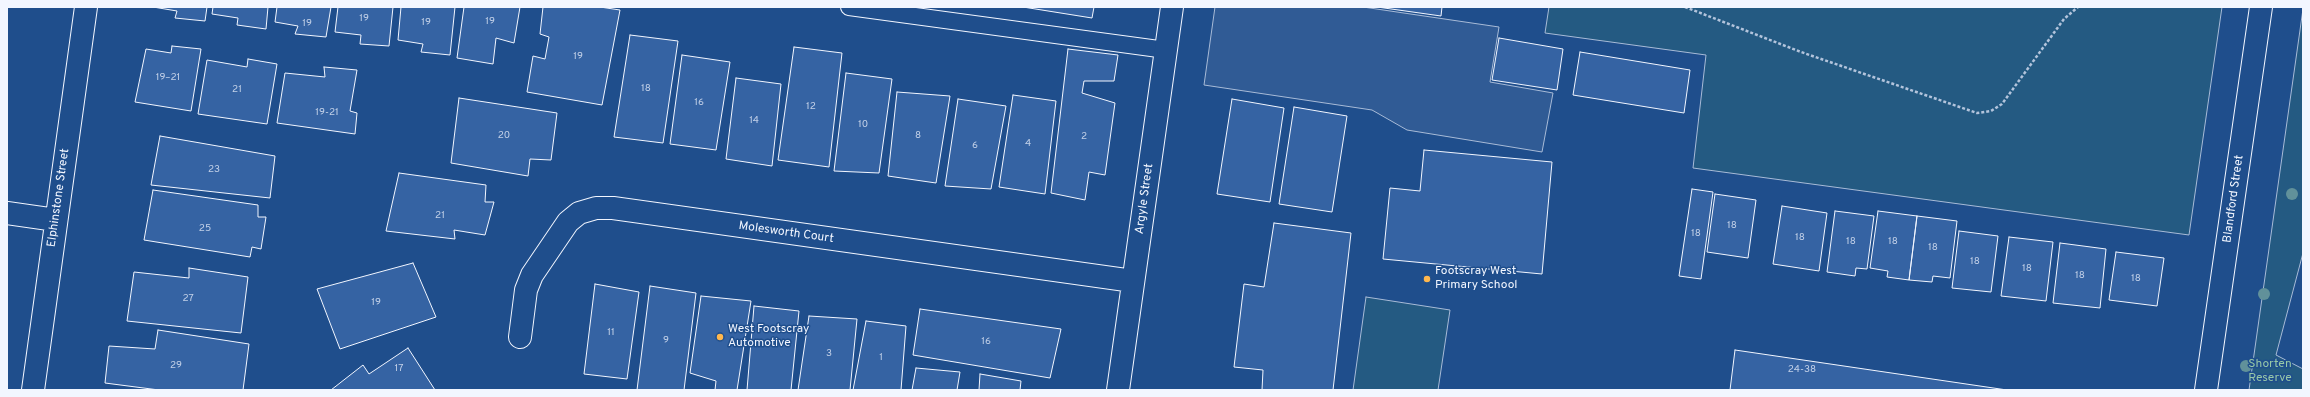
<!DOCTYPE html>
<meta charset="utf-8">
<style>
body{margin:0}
#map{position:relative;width:2310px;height:397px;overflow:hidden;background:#1f4e8c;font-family:Overpass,sans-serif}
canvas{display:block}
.frame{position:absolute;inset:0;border:8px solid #f2f6ff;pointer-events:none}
</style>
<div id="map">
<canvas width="2310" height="397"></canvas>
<div class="frame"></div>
</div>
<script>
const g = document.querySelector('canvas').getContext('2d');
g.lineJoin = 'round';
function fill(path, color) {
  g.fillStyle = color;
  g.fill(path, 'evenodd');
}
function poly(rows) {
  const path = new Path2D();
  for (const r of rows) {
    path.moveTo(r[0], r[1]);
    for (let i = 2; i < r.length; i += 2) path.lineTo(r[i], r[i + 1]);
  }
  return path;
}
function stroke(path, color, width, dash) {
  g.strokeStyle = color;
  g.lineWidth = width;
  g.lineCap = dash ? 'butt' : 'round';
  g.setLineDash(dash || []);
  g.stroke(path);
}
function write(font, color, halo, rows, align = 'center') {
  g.font = font + ' Overpass,sans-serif';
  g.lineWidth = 3;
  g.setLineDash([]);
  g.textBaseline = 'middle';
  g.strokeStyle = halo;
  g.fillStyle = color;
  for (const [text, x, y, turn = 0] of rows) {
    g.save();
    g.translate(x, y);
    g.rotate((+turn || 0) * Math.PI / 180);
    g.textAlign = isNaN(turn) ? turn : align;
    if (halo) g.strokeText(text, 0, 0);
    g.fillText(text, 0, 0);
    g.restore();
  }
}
const green = poly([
 [1549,7,2222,7,2189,235,1693,168,1706,55,1545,33,1549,7],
 [2303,9,2303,253,2276,355,2303,369,2303,390,2249,390,2303,9],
 [1366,297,1450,310,1438,390,1353,390,1366,297]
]);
const parking = poly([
 [1215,7,1363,7,1499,27,1490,82,1553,93,1542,152,1407,130,1372,110,1204,85,1215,7]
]);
const building = poly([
 [153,7,207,7,205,21,175,18,177,11,153,7],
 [213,7,268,7,266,29,237,25,238,18,212,14,213,7],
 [277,7,331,7,326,37,295,34,298,26,275,22,277,7],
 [338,7,393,7,389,46,360,44,361,35,335,32,338,7],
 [401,7,455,7,450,55,421,52,423,44,398,40,401,7],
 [464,7,520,7,514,43,496,38,493,64,457,58,464,7],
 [543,7,600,7,620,10,602,105,527,92,533,56,545,59,549,37,540,34,543,7],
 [1023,7,1094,7,1092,18,1023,7],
 [1377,7,1442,7,1441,16,1377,7],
 [630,35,678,41,663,143,614,137,630,35],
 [1499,38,1563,49,1557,90,1492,80,1499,38],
 [172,46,201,49,191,111,135,102,146,49,171,53,172,46],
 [794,47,842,53,829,167,778,160,794,47],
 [1068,49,1118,55,1114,81,1084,81,1082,93,1115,103,1105,175,1089,172,1085,200,1051,193,1068,49],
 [1580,52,1690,70,1684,113,1573,95,1580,52],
 [682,55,730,62,716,150,670,144,682,55],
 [248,59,277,64,267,124,198,114,207,60,247,67,248,59],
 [324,67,357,70,350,111,357,113,355,134,277,123,285,73,325,77,324,67],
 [846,73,892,79,879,173,834,171,846,73],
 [736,78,781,84,772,166,726,159,736,78],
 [897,92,950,96,936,183,888,176,897,92],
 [1013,95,1056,101,1045,194,999,187,1013,95],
 [459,98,557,113,551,160,530,159,528,176,451,163,459,98],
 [958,99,1006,106,991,189,945,186,958,99],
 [1232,99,1284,108,1270,202,1217,194,1232,99],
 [1294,107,1347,116,1332,212,1279,204,1294,107],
 [160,136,275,156,270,198,151,185,160,136],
 [1424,150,1552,162,1542,274,1383,259,1390,188,1420,191,1424,150],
 [399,173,486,185,485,202,494,202,485,235,454,230,455,239,386,231,399,173],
 [1692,189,1713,192,1701,279,1679,276,1692,189],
 [153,190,258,205,258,217,266,217,261,249,252,247,250,257,144,240,153,190],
 [1715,194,1756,200,1748,258,1707,252,1715,194],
 [1782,206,1827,213,1819,271,1773,264,1782,206],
 [1835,211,1874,216,1867,269,1856,268,1855,276,1827,272,1835,211],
 [1878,211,1917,216,1909,280,1887,277,1888,271,1870,268,1878,211],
 [1917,216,1957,221,1950,278,1933,276,1932,282,1909,280,1917,216],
 [1274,223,1351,233,1333,390,1262,390,1263,370,1234,367,1244,284,1264,287,1274,223],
 [1959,231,1998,236,1991,292,1952,288,1959,231],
 [2009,237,2053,242,2046,301,2001,296,2009,237],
 [2060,243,2106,249,2100,308,2053,303,2060,243],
 [2116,252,2164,258,2157,306,2109,300,2116,252],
 [413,263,436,317,340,349,317,289,413,263],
 [189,268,248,277,241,333,127,321,134,272,189,278,189,268],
 [595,284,639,292,627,379,584,374,595,284],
 [650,286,696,293,684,390,637,390,650,286],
 [701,296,751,301,737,390,715,390,716,381,690,373,701,296],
 [754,306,799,311,791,390,747,390,754,306],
 [920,309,1061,329,1050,378,913,355,920,309],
 [809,316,857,319,850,390,798,390,809,316],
 [866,321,906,326,901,390,853,390,866,321],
 [158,330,249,344,243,390,159,390,105,383,109,346,155,349,158,330],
 [408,348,435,390,331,390,363,365,369,374,408,348],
 [1735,350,2007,390,1730,390,1735,350],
 [916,368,960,372,957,390,912,390,916,368],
 [980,374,1021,381,1020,390,979,390,980,374]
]);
const path = poly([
 [1685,7,1801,52,1977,113,1991,111,2002,104,2064,19,2078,7]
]);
const lane = poly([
 [849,7,1166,50]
]);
const street = poly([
 [7,213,56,220],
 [520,337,526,290,532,275,568,222,579,213,596,208,613,208,1133,281],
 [33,390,86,7],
 [1118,390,1172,7],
 [2206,390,2261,7]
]);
const trees = [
 [2292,194],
 [2264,294],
 [2246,366]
];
const markers = [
 [1427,279,4,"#ffb74d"],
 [720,337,4,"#ffb74d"]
];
const numberNames = [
 ["19",364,19],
 ["19",490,22],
 ["19",426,23],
 ["19",307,24],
 ["19",578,57],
 ["19–21",168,78],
 ["18",646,89],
 ["21",237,90],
 ["16",699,103],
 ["12",811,107],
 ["19-21",327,113],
 ["14",754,121],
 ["10",863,125],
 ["20",504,136],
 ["8",918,136],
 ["2",1084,137],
 ["4",1028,144],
 ["6",975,146],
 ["23",214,170],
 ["21",440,216],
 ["18",1732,226],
 ["25",205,229],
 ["18",1696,234],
 ["18",1800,238],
 ["18",1851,242],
 ["18",1893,242],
 ["18",1933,248],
 ["18",1975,262],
 ["18",2027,269],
 ["18",2080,276],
 ["18",2136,279],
 ["27",188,299],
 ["19",376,303],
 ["11",611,333],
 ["9",666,341],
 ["16",986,342],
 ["3",829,354],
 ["1",881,358],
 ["29",176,366],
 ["17",399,369],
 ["24-38",1802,370]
];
const streetNames = [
 ["Elphinstone Street",59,198,-82],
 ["Argyle Street",1145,199,-82],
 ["Blandford Street",2234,199,-82],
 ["Molesworth Court",786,233,8]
];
const poiNames = [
 ["Footscray West",1435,272],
 ["Primary School",1435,286],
 ["West Footscray",728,330],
 ["Automotive",728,344]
];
const parkNames = [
 ["Shorten",2270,365],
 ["Reserve",2270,379]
];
fill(green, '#245a82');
stroke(green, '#a8bbd7', 1);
fill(parking, '#305b95');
stroke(parking, '#a8bbd7', 1);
fill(building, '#3563a3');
stroke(building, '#f2f6ff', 1);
stroke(lane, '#f2f6ff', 18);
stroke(street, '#f2f6ff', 24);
stroke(path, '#b3c4dc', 2.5, [3, 2]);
stroke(lane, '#1f4e8c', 16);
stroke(street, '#1f4e8c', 22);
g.fillStyle = '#61919a';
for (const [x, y] of trees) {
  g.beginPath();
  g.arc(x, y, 6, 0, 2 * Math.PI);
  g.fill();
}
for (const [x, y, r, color] of markers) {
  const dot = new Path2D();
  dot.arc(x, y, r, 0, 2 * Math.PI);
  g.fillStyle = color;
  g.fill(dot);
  stroke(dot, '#1f4e8c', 1.5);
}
write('10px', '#c3d1e8', null, numberNames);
write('12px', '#f2f6ff', '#1f4e8c', streetNames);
write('12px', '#f2f6ff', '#1f4e8c', poiNames, 'left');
write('12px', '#97c8a6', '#1f4e8c', parkNames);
</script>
